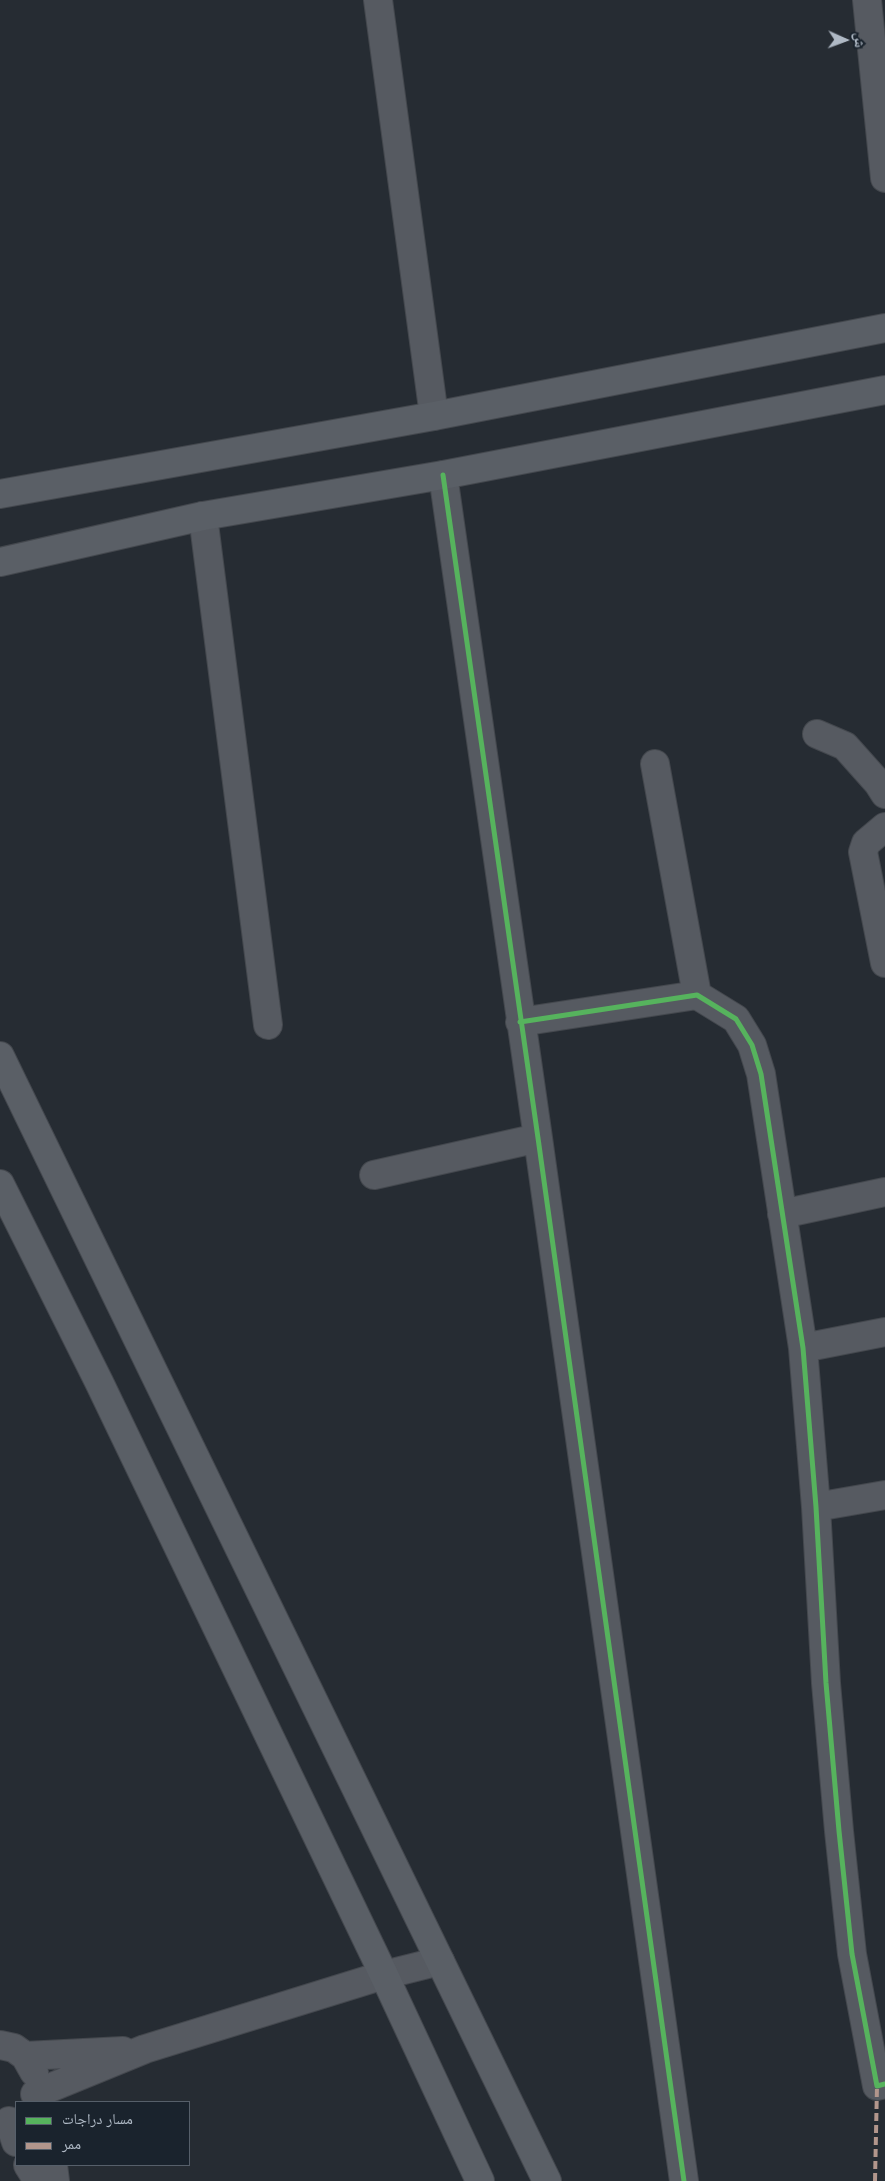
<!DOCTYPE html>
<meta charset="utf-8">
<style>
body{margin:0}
#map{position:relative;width:885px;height:2181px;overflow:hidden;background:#262c33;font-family:Quicksand,"Noto Naskh Arabic",sans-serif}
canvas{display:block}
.legend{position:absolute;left:15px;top:2101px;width:175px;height:65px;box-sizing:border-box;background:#1a232d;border:1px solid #565f6a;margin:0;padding:6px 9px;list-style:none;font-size:15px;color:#afb9c5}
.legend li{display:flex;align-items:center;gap:10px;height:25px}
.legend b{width:25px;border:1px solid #565f6a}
.north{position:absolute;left:820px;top:15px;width:50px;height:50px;-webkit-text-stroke:4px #1a232d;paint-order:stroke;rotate:92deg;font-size:14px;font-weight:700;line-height:20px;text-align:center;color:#afb9c5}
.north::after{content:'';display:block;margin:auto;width:18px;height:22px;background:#afb9c5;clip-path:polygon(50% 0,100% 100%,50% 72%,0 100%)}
</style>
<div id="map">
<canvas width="885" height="2181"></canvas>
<ul class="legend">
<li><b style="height:6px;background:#56b35d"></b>مسار دراجات</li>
<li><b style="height:6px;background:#b2968c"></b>ممر</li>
</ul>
<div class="north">ش</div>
</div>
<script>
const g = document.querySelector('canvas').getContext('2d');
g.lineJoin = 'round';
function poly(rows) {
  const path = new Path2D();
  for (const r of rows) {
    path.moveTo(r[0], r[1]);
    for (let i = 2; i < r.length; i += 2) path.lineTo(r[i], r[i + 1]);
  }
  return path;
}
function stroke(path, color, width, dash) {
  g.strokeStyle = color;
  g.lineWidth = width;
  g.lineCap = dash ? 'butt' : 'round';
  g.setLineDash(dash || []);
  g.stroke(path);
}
const street = poly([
 [378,0,434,416],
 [867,0,885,178],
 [443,475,538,1138,684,2181],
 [203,516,268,1025],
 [817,734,845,746,878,783,885,794],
 [655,764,697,995],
 [885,827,866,843,863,852,885,963],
 [520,1022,697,995,736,1019,752,1045,761,1074,803,1348,816,1507,826,1683,839,1831,852,1954,877,2086,885,2084],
 [374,1175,538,1138],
 [782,1214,885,1192],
 [803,1348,885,1332],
 [816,1507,885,1495],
 [0,2045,14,2048,25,2056,34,2072],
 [25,2056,123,2051],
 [35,2094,145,2049,384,1975,440,1961],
 [9,2121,16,2142],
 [28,2165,38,2181],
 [53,2165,55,2181]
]);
const secondary = poly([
 [0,494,434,416,885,328],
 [0,562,203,516,443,475,885,390],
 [0,1056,547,2181],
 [0,1184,99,1382,384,1975,480,2181]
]);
const quiet = poly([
 [875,2181,877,2086]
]);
const cycleway = poly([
 [443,475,538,1138,684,2181],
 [520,1022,697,995,736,1019,752,1045,761,1074,803,1348,816,1507,826,1683,839,1831,852,1954,877,2086,885,2084]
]);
stroke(street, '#44484e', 30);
stroke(secondary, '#44484e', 30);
stroke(street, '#565a61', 28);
stroke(secondary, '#5a5f66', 28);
stroke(quiet, '#b2968c', 4, [8, 4]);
stroke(cycleway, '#56b35d', 5);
</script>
